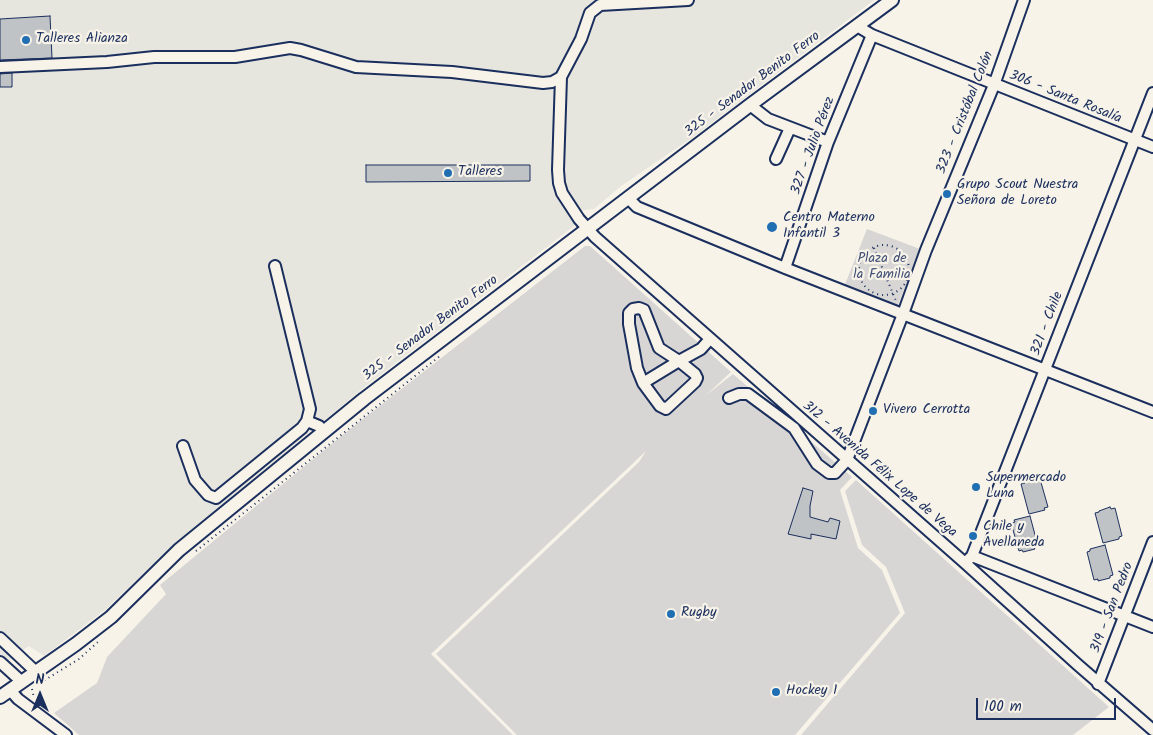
<!DOCTYPE html>
<meta charset="utf-8">
<style>
body{margin:0}
#map{position:relative;width:1153px;height:735px;overflow:hidden;background:#f7f3e8;font-family:Kalam,sans-serif}
canvas{display:block}
.north{position:absolute;left:15px;top:670px;width:50px;height:50px;-webkit-text-stroke:4px #f7f3e8;paint-order:stroke;rotate:0deg;font-size:14px;font-weight:700;line-height:20px;text-align:center;color:#1b2f5e}
.north::after{content:'';display:block;margin:auto;width:18px;height:22px;background:#1b2f5e;clip-path:polygon(50% 0,100% 100%,50% 72%,0 100%)}
.scale{position:absolute;left:976px;top:698px;width:140px;height:22px;box-sizing:border-box;border:2px solid #1b2f5e;border-top:0;padding-left:6px;font-size:15px;line-height:18px;white-space:nowrap;color:#1b2f5e;-webkit-text-stroke:4px #f7f3e8;paint-order:stroke}
</style>
<div id="map">
<canvas width="1153" height="735"></canvas>
<div class="north">N</div>
<div class="scale">100 m</div>
</div>
<script>
const g = document.querySelector('canvas').getContext('2d');
g.lineJoin = 'round';
function fill(path, color) {
  g.fillStyle = color;
  g.fill(path, 'evenodd');
}
function poly(rows) {
  const path = new Path2D();
  for (const r of rows) {
    if (r.length === 3) {
      path.moveTo(r[0] + r[2], r[1]);
      path.arc(r[0], r[1], r[2], 0, 2 * Math.PI);
      continue;
    }
    path.moveTo(r[0], r[1]);
    for (let i = 2; i < r.length; i += 2) path.lineTo(r[i], r[i + 1]);
  }
  return path;
}
function stroke(path, color, width, dash) {
  g.strokeStyle = color;
  g.lineWidth = width;
  g.lineCap = dash ? 'butt' : 'round';
  g.setLineDash(dash || []);
  g.stroke(path);
}
function write(font, color, halo, rows, align = 'center') {
  g.font = font + ' Kalam,sans-serif';
  g.lineWidth = 4.5;
  g.setLineDash([]);
  g.textBaseline = 'middle';
  g.strokeStyle = halo;
  g.fillStyle = color;
  for (const [text, x, y, turn = 0] of rows) {
    g.save();
    g.translate(x, y);
    g.rotate((+turn || 0) * Math.PI / 180);
    g.textAlign = isNaN(turn) ? turn : align;
    if (halo) g.strokeText(text, 0, 0);
    g.fillText(text, 0, 0);
    g.restore();
  }
}
const built = poly([
 [0,0,874,0,693,137,621,186,594,209,574,211,574,226,367,385,177,541,105,610,44,656,29,646,0,666]
]);
const green = poly([
 [867,229,920,249,897,307,844,287],
 [585,246,590,246,731,372,705,396,733,374,852,477,840,490,858,548,882,570,900,613,795,735,517,735,436,654,639,462,646,451,431,654,513,735,79,735,54,713,97,683,107,657,166,594,160,585,345,433],
 [856,480,1109,707,1073,735,801,735,905,613,886,567,862,545,845,491]
]);
const building = poly([
 [50,16,52,58,0,60,0,19,50,16],
 [12,73,12,87,0,87,0,74,12,73],
 [366,165,530,165,530,181,366,182,366,165],
 [1036,478,1037,480,1040,479,1048,507,1044,508,1045,510,1029,514,1021,484,1025,483,1024,481,1036,478],
 [803,488,813,491,810,506,810,517,828,522,830,518,840,521,836,539,811,534,811,539,788,534,803,488],
 [1110,507,1111,509,1115,508,1122,536,1119,537,1119,539,1103,543,1095,513,1099,512,1099,511,1110,507],
 [1030,516,1038,546,1034,547,1035,549,1023,552,1022,550,1019,551,1011,523,1015,522,1014,520,1030,516],
 [1105,545,1113,575,1110,576,1110,578,1098,581,1098,579,1094,580,1087,552,1090,551,1090,549,1105,545]
]);
const path = poly([
 [884,270,25],
 [874,248,896,301],
 [196,551,440,356],
 [40,683,79,659,99,641],
 [32,689,34,698]
]);
const minor = poly([
 [857,26,872,35,1153,147],
 [0,67,107,62,154,57,235,57,290,48,301,50,356,67,452,72,543,83,552,82,561,77,581,39,590,13,600,5,688,0],
 [561,77,558,170,559,183,562,193,579,219,595,237,965,563,1078,665,1153,730],
 [750,105,768,119,828,142],
 [776,159,790,128],
 [628,198,637,207,785,268,1153,412],
 [275,266,310,409,307,421,319,426,324,432],
 [785,268,828,142,872,35],
 [643,383,660,406,666,409,695,382,697,378,695,374,679,361,659,348,644,310,639,308,633,309,629,313,629,324,637,368,643,383,679,361,701,349,710,339],
 [729,398,739,394,748,394,794,428,817,464,829,473,835,473,847,460,903,314,926,250,994,85,1024,0],
 [183,446,195,480,208,495,216,498,302,428,307,421],
 [972,556,1153,627],
 [965,563,972,556,1153,93],
 [0,638,36,672],
 [0,662,22,682],
 [1098,684,1153,542],
 [10,690,18,699,66,735]
]);
const major = poly([
 [0,697,76,644,111,617,179,550,364,399,750,105,892,0]
]);
const markers = [
 [26,40,5,"#1f6fb2"],
 [448,173,5,"#1f6fb2"],
 [947,194,5,"#1f6fb2"],
 [772,227,6,"#1f6fb2"],
 [873,411,5,"#1f6fb2"],
 [976,487,5,"#1f6fb2"],
 [973,536,5,"#1f6fb2"],
 [671,614,5,"#1f6fb2"],
 [776,692,5,"#1f6fb2"]
];
const poiNames = [
 ["Talleres Alianza",36,40],
 ["Talleres",458,173],
 ["Grupo Scout Nuestra",957,186],
 ["Señora de Loreto",957,202],
 ["Centro Materno",783,219],
 ["Infantil 3",783,235],
 ["Vivero Cerrotta",883,411],
 ["Supermercado",986,479],
 ["Luna",986,495],
 ["Chile y",983,528],
 ["Avellaneda",983,544],
 ["Rugby",681,614],
 ["Hockey 1",786,692]
];
const streetNames = [
 ["325 - Senador Benito Ferro",753,85,-37],
 ["306 - Santa Rosalía",1065,98,22],
 ["323 - Cristóbal Colón",966,113,-68],
 ["327 - Julio Pérez",814,146,-70],
 ["321 - Chile",1048,324,-69],
 ["325 - Senador Benito Ferro",431,329,-37],
 ["312 - Avenida Félix Lope de Vega",879,470,41],
 ["319 - San Pedro",1113,608,-69]
];
const parkNames = [
 ["Plaza de",882,260],
 ["la Familia",882,276]
];
fill(built, '#e6e5de');
fill(green, '#d7d6d4');
fill(building, '#c0c3c5');
stroke(building, '#1b2f5e', 1);
stroke(minor, '#1b2f5e', 14);
stroke(major, '#1b2f5e', 16);
stroke(path, '#1b2f5e', 2, [1, 4]);
stroke(minor, '#f7f3e8', 10);
stroke(major, '#f7f3e8', 12);
for (const [x, y, r, color] of markers) {
  const dot = new Path2D();
  dot.arc(x, y, r, 0, 2 * Math.PI);
  g.fillStyle = color;
  g.fill(dot);
  stroke(dot, '#f7f3e8', 2);
}
write('14px', '#1b2f5e', '#f7f3e8', poiNames, 'left');
write('14px', '#1b2f5e', '#f7f3e8', streetNames);
write('14px', '#415076', '#f7f3e8', parkNames);
</script>
